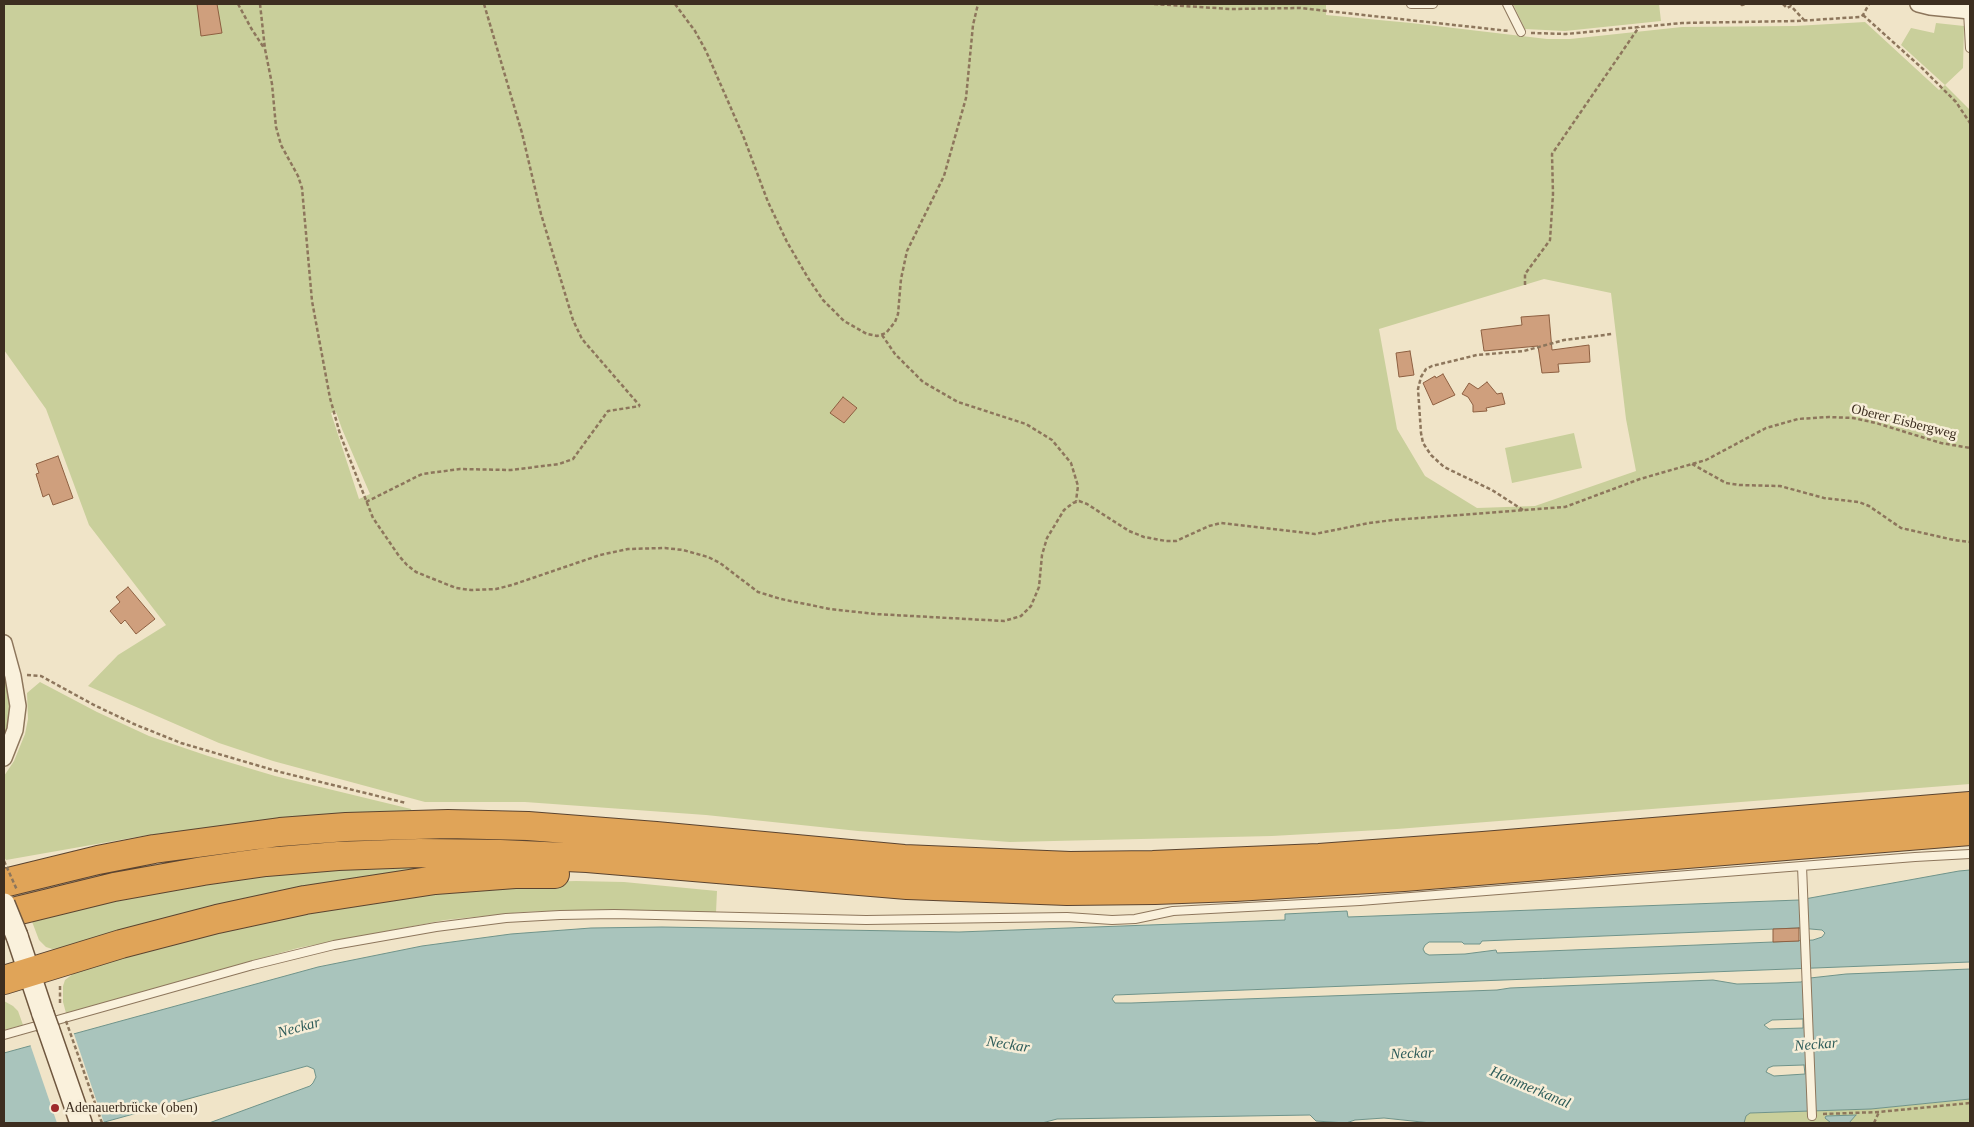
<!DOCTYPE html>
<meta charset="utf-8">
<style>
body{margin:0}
#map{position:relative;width:1974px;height:1127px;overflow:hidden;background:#f0e4c8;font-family:Georgia,serif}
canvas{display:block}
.frame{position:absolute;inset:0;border:5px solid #3d2e20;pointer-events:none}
</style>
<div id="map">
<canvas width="1974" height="1127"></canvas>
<div class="frame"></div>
</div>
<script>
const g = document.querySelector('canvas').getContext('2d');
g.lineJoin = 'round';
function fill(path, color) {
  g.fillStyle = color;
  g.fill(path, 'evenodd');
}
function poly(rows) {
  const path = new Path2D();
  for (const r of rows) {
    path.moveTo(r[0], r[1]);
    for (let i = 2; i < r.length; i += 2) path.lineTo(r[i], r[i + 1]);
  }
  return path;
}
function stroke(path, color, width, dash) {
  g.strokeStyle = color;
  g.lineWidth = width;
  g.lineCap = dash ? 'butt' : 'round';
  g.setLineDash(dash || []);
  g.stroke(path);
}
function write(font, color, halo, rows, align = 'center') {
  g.font = font + ' Georgia,serif';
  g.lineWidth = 5;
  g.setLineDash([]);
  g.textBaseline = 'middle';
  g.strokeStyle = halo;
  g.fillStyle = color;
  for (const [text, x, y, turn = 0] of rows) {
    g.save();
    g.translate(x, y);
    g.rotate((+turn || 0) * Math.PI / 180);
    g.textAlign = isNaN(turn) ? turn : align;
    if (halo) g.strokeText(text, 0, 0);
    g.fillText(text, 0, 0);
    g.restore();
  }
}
const green = poly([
 [4,4,1326,4,1326,15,1411,23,1547,39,1570,39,1682,27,1795,26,1865,22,1939,90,1945,85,1901,45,1911,28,1934,33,1936,23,1964,26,1963,68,1945,85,1970,110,1970,784,1397,829,1272,836,1010,842,858,831,706,815,525,802,425,802,273,761,219,743,88,686,118,655,166,625,89,525,46,409,4,350],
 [1544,279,1611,293,1626,419,1636,471,1535,506,1477,508,1425,476,1397,429,1379,329],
 [336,412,342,429,370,494,359,499,331,413],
 [1513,4,1659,4,1661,21,1565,31,1525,29],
 [1574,433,1582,468,1512,483,1505,448],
 [4,667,11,706,9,723,4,742],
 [40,682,97,712,149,736,208,756,275,776,411,809,412,813,290,819,207,828,148,835,6,860,4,857,4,776,14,761,25,734,28,719,27,693],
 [481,863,79,946,52,949,46,947,39,940,31,919,115,898,280,871],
 [576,881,624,882,717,891,716,913,573,910,523,912,445,920,298,948,66,1013,63,1002,63,986,65,980,86,964,291,913,507,883],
 [4,1001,13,1006,18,1011,23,1025,4,1030],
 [1970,1099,1970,1123,1744,1123,1746,1116,1750,1113,1871,1109]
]);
const water = poly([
 [1970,870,1970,962,1115,995,1112,999,1115,1003,1131,1003,1497,990,1510,988,1713,980,1737,984,1777,983,1801,982,1810,978,1846,974,1970,969,1970,1099,1871,1109,1750,1113,1746,1116,1744,1123,1431,1123,1384,1118,1355,1120,1346,1123,1316,1121,1310,1115,1057,1119,1042,1123,209,1123,310,1086,313,1083,316,1077,314,1069,307,1066,101,1123,4,1123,4,1053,318,967,422,946,511,934,591,928,662,927,959,932,1285,920,1285,914,1347,911,1348,917,1799,900,1959,871,1970,870],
 [1799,928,1822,930,1825,933,1822,937,1813,940,1773,942,1497,953,1496,950,1465,954,1429,955,1425,953,1423,949,1425,945,1429,942,1462,942,1464,944,1480,944,1482,941,1799,928],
 [1803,1019,1803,1028,1769,1029,1764,1025,1772,1020,1803,1019],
 [1804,1065,1805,1074,1774,1076,1766,1072,1768,1068,1773,1066,1804,1065],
 [1856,1115,1849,1123,1831,1123,1825,1118,1826,1116,1856,1115]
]);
const pier = poly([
 [73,1031,104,1123,57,1123,30,1044]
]);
const building = poly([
 [197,4,217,4,222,33,201,36,197,4],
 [1549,315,1552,350,1589,345,1590,362,1558,364,1559,372,1542,373,1538,346,1484,351,1481,330,1522,325,1521,317,1549,315],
 [1410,351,1414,375,1399,377,1396,353,1410,351],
 [1443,374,1455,395,1433,405,1423,383,1435,376,1436,378,1443,374],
 [1487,382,1497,394,1502,393,1505,404,1486,408,1487,411,1473,412,1473,405,1468,397,1462,394,1469,383,1478,389,1487,382],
 [843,397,857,408,844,423,830,413,843,397],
 [58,456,73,498,53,505,49,494,43,497,36,474,39,473,36,464,58,456],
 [128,587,155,619,136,634,125,620,121,624,110,611,120,602,116,597,128,587],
 [1799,928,1799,941,1773,942,1773,929,1799,928]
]);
const path = poly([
 [238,4,251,28,264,48],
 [260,4,265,49,272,84,276,127,281,145,298,176,302,188,312,301,330,398,340,434,373,518,399,556,407,565,416,572,456,588,471,590,496,589,512,585,600,555,628,549,665,548,683,550,708,557,720,563,758,592,781,599,830,609,875,614,1004,621,1021,616,1031,606,1039,587,1042,555,1047,538,1064,510,1073,503,1079,501,1087,504,1129,531,1144,537,1166,541,1176,541,1209,526,1221,523,1315,534,1369,523,1393,520,1565,507,1640,479,1706,460,1766,428,1798,419,1829,417,1853,418,1876,423,1941,443,1970,448],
 [484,4,522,133,541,214,573,320,582,339,640,406],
 [675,4,695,31,706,51,744,138,768,202,787,242,808,278,823,300,844,321,867,334,877,336,886,333,895,322,898,314,901,279,907,251,944,176,966,98,973,25,978,4],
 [1154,4,1230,9,1300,8,1509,31],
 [1741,4,1742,5,1746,4],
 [1783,4,1787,8,1791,6,1804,20],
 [1863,15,1923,69,1956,102,1970,123],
 [1531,33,1566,34,1682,23,1796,21,1860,17,1863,15,1869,4],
 [1525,285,1525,274,1550,240,1553,194,1552,154,1639,27],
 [882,335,895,354,923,382,958,402,1026,424,1052,440,1071,463,1078,486,1076,501],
 [1692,464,1726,483,1739,485,1780,486,1824,498,1859,502,1869,506,1901,528,1954,540,1970,542],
 [366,502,422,474,460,469,511,470,559,464,573,459,608,411,640,406],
 [1523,510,1492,490,1444,467,1431,455,1423,443,1421,433,1418,389,1421,377,1426,369,1432,366,1477,355,1524,351,1564,340,1612,334],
 [27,675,41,676,94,705,134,724,181,743,280,772,406,803],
 [60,1003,60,986],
 [1823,1114,1879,1112,1970,1103],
 [1874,1123,1879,1112]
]);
const lane = poly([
 [1411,4,1433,4],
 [1507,4,1521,32],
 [1968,11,1970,48],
 [1802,866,1812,1116],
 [4,1035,253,965,334,945,436,927,506,918,560,915,614,914,866,920,1067,917,1112,920,1135,919,1173,911,1360,901,1915,857,1970,854]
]);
const street = poly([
 [1918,4,1930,7,1970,11],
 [4,643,13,676,18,706,15,730,4,758]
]);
const secondary = poly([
 [17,936,43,1014],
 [48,1028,81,1123]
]);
const highway = poly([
 [4,883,98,860,154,849,280,832,346,827,448,824,528,826,656,836,904,859,1070,866,1153,865,1319,858,1483,846,1970,806],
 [4,914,114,887,203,871,266,862,338,856,419,853,500,854,587,858,907,885,1067,891,1155,890,1235,887,1404,877,1970,831],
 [4,980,121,944,217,919,305,900,435,880,515,874,555,874]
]);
const pathBridge = poly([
 [4,861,17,890],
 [66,1021,102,1123]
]);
const secondaryBridge = poly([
 [4,904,17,936],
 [43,1014,48,1028]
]);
const markers = [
 [55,1108,5,"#9e2a2b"]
];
const streetNames = [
 ["Oberer Eisbergweg",1904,422,14]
];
const poiNames = [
 ["Adenauerbrücke (oben)",65,1108]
];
const waterNames = [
 ["Neckar",299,1028,-15],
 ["Neckar",1008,1045,9],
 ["Neckar",1816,1045,-4],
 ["Neckar",1412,1054,-2],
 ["Hammerkanal",1530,1088,23]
];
fill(green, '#c9cf9b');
fill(water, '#a9c4bc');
stroke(water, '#6f938a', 1);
fill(pier, '#f0e4c8');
fill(building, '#cf9f7d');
stroke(building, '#8d5f41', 1);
stroke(lane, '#8d765c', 10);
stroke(street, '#8d765c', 18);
stroke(secondary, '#6f573f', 24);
stroke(highway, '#5b4430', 30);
stroke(path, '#8d765c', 2.5, [4, 2.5]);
stroke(lane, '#faf1dc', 8);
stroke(street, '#faf1dc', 15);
stroke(secondary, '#faf1dc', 21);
stroke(highway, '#e0a458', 28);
stroke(secondaryBridge, '#6f573f', 24, []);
stroke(pathBridge, '#8d765c', 2.5, [4, 2.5]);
stroke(secondaryBridge, '#faf1dc', 21);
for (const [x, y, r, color] of markers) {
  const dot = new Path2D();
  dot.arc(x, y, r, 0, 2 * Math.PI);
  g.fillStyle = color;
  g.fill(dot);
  stroke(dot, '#f7eed8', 2);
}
write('14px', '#3d2e20', '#f7eed8', streetNames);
write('14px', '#3d2e20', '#f7eed8', poiNames, 'left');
write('italic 15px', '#2f5d5a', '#f7eed8', waterNames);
</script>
